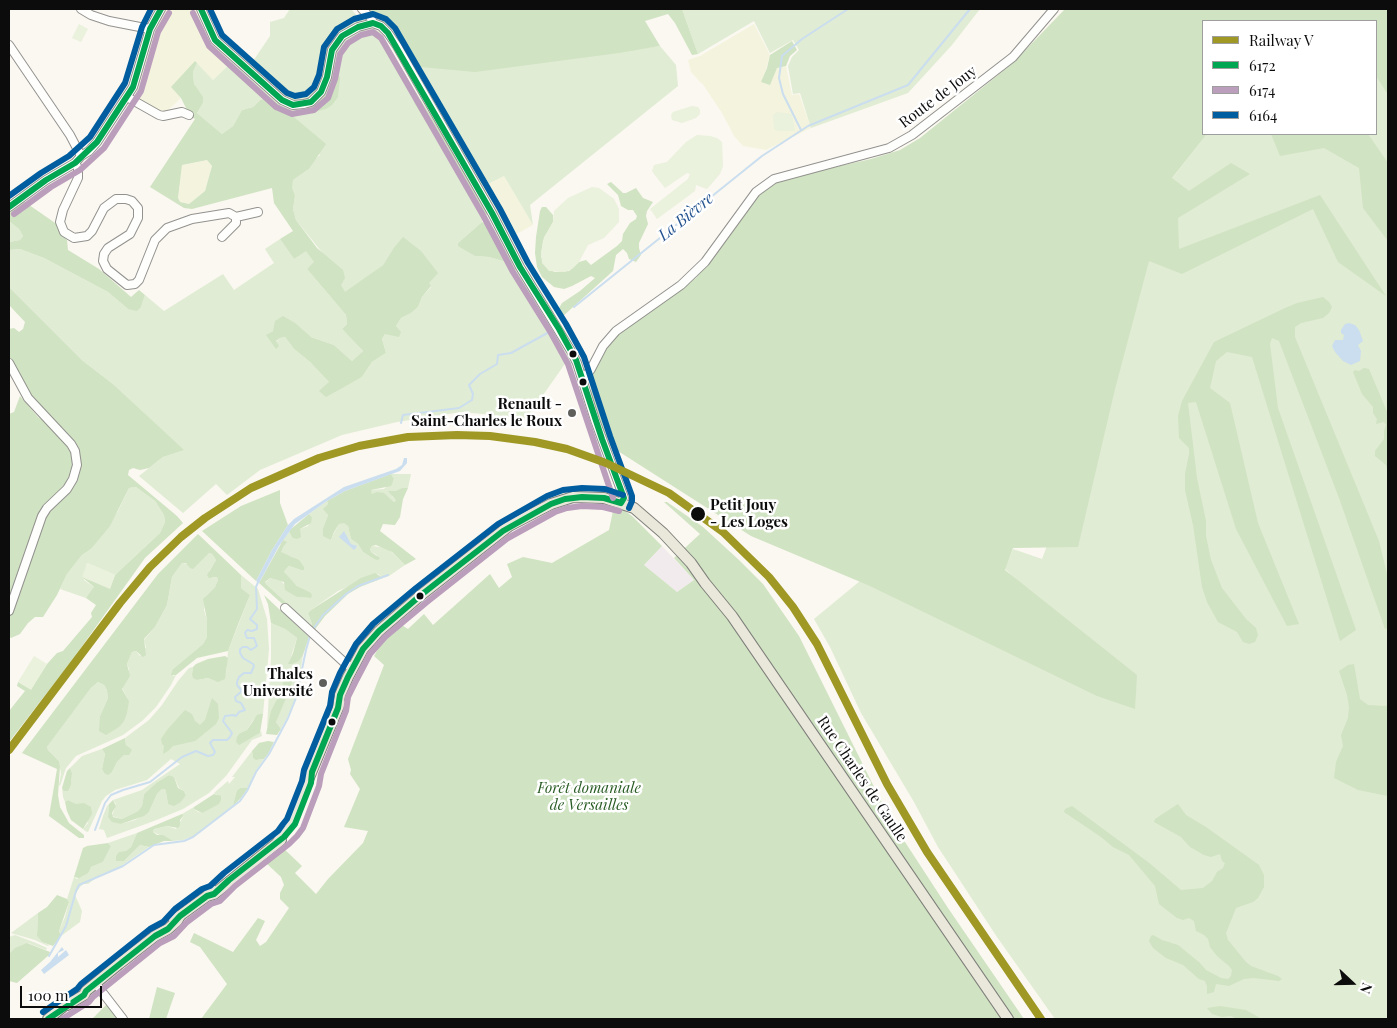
<!DOCTYPE html>
<meta charset="utf-8">
<style>
body{margin:0}
#map{position:relative;width:1397px;height:1028px;overflow:hidden;background:#faf8f0;font-family:"Playfair Display",serif}
canvas{display:block}
.frame{position:absolute;inset:0;border:10px solid #0c0c0c;pointer-events:none}
.legend{position:absolute;left:1202px;top:20px;width:175px;height:115px;box-sizing:border-box;background:#fff;border:1px solid #9e9e9e;margin:0;padding:6px 9px;list-style:none;font-size:15px;color:#0c0c0c}
.legend li{display:flex;align-items:center;gap:10px;height:25px}
.legend b{width:25px;border:1px solid #9e9e9e}
.north{position:absolute;left:1327px;top:958px;width:50px;height:50px;-webkit-text-stroke:4px #fff;paint-order:stroke;rotate:111deg;font-size:14px;font-weight:700;line-height:20px;text-align:center;color:#0c0c0c}
.north::after{content:'';display:block;margin:auto;width:18px;height:22px;background:#0c0c0c;clip-path:polygon(50% 0,100% 100%,50% 72%,0 100%)}
.scale{position:absolute;left:20px;top:986px;width:82px;height:22px;box-sizing:border-box;border:2px solid #0c0c0c;border-top:0;padding-left:6px;font-size:15px;line-height:18px;white-space:nowrap;color:#0c0c0c;-webkit-text-stroke:4px #fff;paint-order:stroke}
</style>
<div id="map">
<canvas width="1397" height="1028"></canvas>
<div class="frame"></div>
<ul class="legend">
<li><b style="height:6px;background:#9f9825"></b>Railway V</li>
<li><b style="height:6px;background:#00a651"></b>6172</li>
<li><b style="height:6px;background:#bb9dbc"></b>6174</li>
<li><b style="height:6px;background:#005d9f"></b>6164</li>
</ul>
<div class="north">N</div>
<div class="scale">100 m</div>
</div>
<script>
const g = document.querySelector('canvas').getContext('2d');
g.lineJoin = 'round';
function fill(path, color) {
  g.fillStyle = color;
  g.fill(path, 'evenodd');
}
function poly(rows) {
  const path = new Path2D();
  for (const r of rows) {
    path.moveTo(r[0], r[1]);
    for (let i = 2; i < r.length; i += 2) path.lineTo(r[i], r[i + 1]);
  }
  return path;
}
function stroke(path, color, width, dash) {
  g.strokeStyle = color;
  g.lineWidth = width;
  g.lineCap = dash ? 'butt' : 'round';
  g.setLineDash(dash || []);
  g.stroke(path);
}
function write(font, color, halo, rows, align = 'center') {
  g.font = font + ' "Playfair Display",serif';
  g.lineWidth = 5;
  g.setLineDash([]);
  g.textBaseline = 'middle';
  g.strokeStyle = halo;
  g.fillStyle = color;
  for (const [text, x, y, turn = 0] of rows) {
    g.save();
    g.translate(x, y);
    g.rotate((+turn || 0) * Math.PI / 180);
    g.textAlign = isNaN(turn) ? turn : align;
    if (halo) g.strokeText(text, 0, 0);
    g.fillText(text, 0, 0);
    g.restore();
  }
}
const industrial = poly([
 [662,546,694,580,677,592,644,565]
]);
const farmland = poly([
 [166,9,197,9,213,43,233,61,213,80,195,61,181,98,163,115,135,98,149,40],
 [754,24,770,55,762,82,777,68,786,66,792,95,799,94,811,128,766,150,743,146,734,136,722,113,702,83,701,83,691,72,688,60,700,56],
 [207,160,212,166,205,191,189,204,180,202,178,198,182,165],
 [504,176,533,225,511,237,482,187]
]);
const green = poly([
 [290,9,351,9,360,19,381,33,414,89,411,93,414,103,483,215,482,222,458,243,475,256,489,257,513,264,569,358,527,418,461,412,397,422,342,435,260,470,227,495,216,484,183,513,139,476,163,457,183,450,113,384,83,361,9,287,9,250,20,249,44,258,108,292,128,309,141,307,145,295,164,311,223,274,234,290,274,263,265,249,280,239,294,259,306,250,315,263,307,269,346,315,347,324,342,329,363,351,352,361,334,345,311,337,273,331,268,334,276,342,280,338,285,337,294,349,310,362,329,382,350,383,362,377,372,362,386,353,382,339,385,334,393,334,400,332,396,326,401,318,411,313,418,307,422,297,431,287,393,249,383,265,345,293,325,256,296,220,293,209,295,196,291,188,293,180,309,169,315,159,320,155,296,120,270,97,260,100,253,107,242,110,233,126,222,134,197,113,203,103,194,84,193,72,197,63,213,80,233,61,249,67,270,36,270,22,284,18],
 [682,9,980,9,952,45,908,93,811,128,800,93,793,94,788,66,792,57,799,50,793,40,770,53,754,21,698,54],
 [660,46,676,65,678,86,530,205,533,225,504,176,482,187,413,65,421,67,563,60],
 [1376,75,1388,95,1388,1019,1055,1019,997,937,938,847,914,802,861,713,830,647,814,619,860,581,1065,626,1005,569,1013,549,1042,559,1064,501,1147,210,1207,134,1376,134],
 [9,221,19,229,23,236,20,240,9,242],
 [391,474,411,474,408,488,402,488,392,496,397,501,394,502,387,496,372,494,370,490,384,489,394,480],
 [136,487,155,501,164,515,165,522,160,533,115,575,87,563,84,580,95,588,86,598,60,589,67,574,82,555,91,549,118,511,129,488],
 [327,501,328,504,324,509,328,515,323,528,331,540,334,533,339,524,344,522,348,526,351,539,358,544,363,552,374,559,377,555,371,552,370,549,372,546,387,548,405,565,389,576,383,578,378,574,338,591,311,610,308,613,312,624,310,629,288,609,290,606,265,583,270,578,281,581,297,597,311,598,286,576,284,572,286,569,289,566,301,570,293,557,283,554,281,552,281,549,286,542,283,540,289,532,291,535,300,532,300,529,308,526,312,517,309,514],
 [209,553,212,554,216,560,209,571,212,578,217,577,218,580,215,587,206,596,204,610,207,620,207,637,203,644,173,669,173,676,176,675,171,685,156,707,142,721,123,735,76,756,66,768,60,786,59,785,61,774,59,761,48,750,47,747,91,688,98,682,104,685,107,690,108,698,100,716,129,701,122,688,129,669,127,664,132,652,136,651,140,656,146,647,144,640,155,627,167,605,172,577,182,563,188,564],
 [241,575,258,589,267,619,269,649,263,714,260,714,253,720,247,730,240,733,249,739,260,733,261,731,262,736,252,740,226,776,209,793,183,809,154,821,107,838,104,830,99,829,103,816,107,806,109,804,108,817,121,824,135,820,149,812,157,794,162,789,165,789,166,792,168,804,181,802,186,794,184,791,179,788,174,777,169,775,156,783,144,794,142,806,138,811,122,819,112,816,116,804,113,800,142,790,180,764,171,759,147,780,115,790,106,796,102,801,88,832,85,831,83,829,88,823,80,805,75,804,68,800,65,802,63,797,62,788,62,789,70,787,71,784,72,773,70,768,82,756,102,749,105,754,102,769,104,773,112,772,117,762,124,755,131,751,126,745,125,738,149,720,162,705,178,681,189,668,193,667,192,674,197,680,208,678,216,681,226,674,228,651,250,595,241,588],
 [271,623,285,629,297,638,289,663,299,661,303,655,296,697,288,716,281,729,276,722,282,684,267,728,271,658],
 [252,751,253,758,259,760,264,759,254,774,248,788,240,788,233,806,196,835,183,840,173,841,153,832,154,829,167,826,176,829,184,815,182,814,194,807,194,809,198,812,202,813,217,794,214,794,215,792,228,781,229,784,235,777,232,777],
 [137,833,131,847,126,851,124,861,140,845,149,847,117,869,96,878,88,884,83,884,80,887,75,895,82,911,80,922,61,936,59,931,65,917,69,902,67,899,74,877,77,879,91,867,103,862,111,846,108,843],
 [38,913,37,936,42,942,49,945,48,946,35,940,11,933],
 [15,935,36,943,47,948,46,950,28,943,10,953,9,963,9,937]
]);
const forest = poly([
 [369,9,682,9,698,54,692,55,675,23,668,14,645,21,660,46,619,53,475,72,421,67,413,65,392,29],
 [1065,9,1388,9,1388,95,1376,76,1376,21,1203,21,1203,134,1207,134,1172,178,1189,191,1231,163,1250,174,1178,218,1179,249,1320,195,1386,296,1338,262,1313,209,1182,274,1149,261,1115,389,1078,547,1013,548,1005,570,1137,675,1135,709,1097,696,870,586,751,536,607,444,591,394,593,374,609,342,623,330,696,278,757,197,763,192,778,182,800,175,871,159,900,150,920,138,1013,63],
 [792,41,797,50,790,56,786,66,777,68,770,85,761,82,767,68,770,55],
 [195,61,197,63,193,72,194,84,203,97,203,103,197,113,222,134,233,126,242,110,253,107,260,100,270,97,326,144,309,169,293,180,292,188,295,196,293,209,296,220,317,248,343,270,345,278,341,285,345,292,383,265,393,249,403,237,421,251,438,273,429,283,431,286,422,297,418,307,411,313,401,318,396,326,401,332,399,337,385,334,382,339,386,353,372,362,362,377,326,397,319,391,329,382,310,362,294,349,285,337,280,338,276,341,279,346,276,349,266,335,273,331,275,321,283,316,295,323,311,337,334,345,352,361,363,351,342,329,347,324,346,315,307,269,314,262,306,251,294,259,280,239,293,231,274,203,272,188,192,209,184,208,150,187,195,119,187,114,186,108,181,98,171,87],
 [207,160,212,166,205,191,189,204,180,202,178,198,182,165],
 [331,63,335,65,340,78,338,97,332,105,326,109,314,112,300,110,299,107,316,101],
 [414,89,490,212,486,215,483,215,414,103,411,93],
 [1271,134,1368,134,1388,163,1388,241,1363,208,1359,168,1324,148,1280,156],
 [611,182,623,193,626,193,636,188,643,198,653,202,647,211,646,216,648,224,639,243,639,248,641,255,636,262,629,259,627,253,623,249,616,255,613,271,562,317,558,310,562,303,580,291,595,278,591,276,572,286,564,289,554,287,542,277,537,267,535,253,536,237,540,211,542,207,546,207,553,215,553,222,543,241,541,257,554,272,569,271,579,262,586,260,591,265,617,246,622,241,623,234,630,223,636,219,637,216,633,210,628,210,621,206,618,195,607,184],
 [22,200,58,225,61,234,67,240,68,250,99,269,131,297,139,290,145,295,141,307,137,311,128,309,108,292,44,258,20,249,9,250,9,242,20,240,23,236,19,229,9,221,9,212],
 [482,222,490,225,494,229,513,264,489,257,475,256,458,246,458,243],
 [9,287,83,361,113,384,184,450,163,457,149,468,140,470,133,468,129,470,128,475,177,516,183,523,145,558,70,663,9,742,9,711,25,691,17,686,18,682,31,689,47,664,57,653,63,651,92,617,91,613,96,605,86,598,94,587,82,577,110,588,115,575,160,533,165,522,164,515,155,501,136,487,129,488,110,526,91,549,82,555,67,574,57,595,43,617,35,617,28,623,20,634,11,638,9,636,9,618,41,531,47,515,68,491,79,453,72,438,36,403,9,357,9,329,14,328,19,332,23,329,25,322,9,305],
 [1323,297,1329,302,1332,307,1329,313,1323,318,1301,323,1295,327,1295,337,1379,541,1388,578,1388,628,1385,629,1339,498,1279,341,1272,338,1270,344,1278,408,1356,630,1340,641,1252,357,1227,352,1216,361,1210,388,1230,403,1258,523,1299,624,1287,626,1236,529,1196,402,1188,403,1197,478,1206,521,1206,536,1211,560,1222,588,1246,619,1256,628,1258,635,1255,642,1249,644,1243,642,1237,632,1218,622,1207,602,1202,587,1193,525,1185,490,1185,474,1189,454,1189,448,1179,438,1178,416,1182,401,1214,342,1285,308,1297,303],
 [1364,368,1369,369,1388,414,1388,472,1386,465,1375,456,1375,451,1384,439,1384,431,1386,425,1384,422,1376,424,1377,419,1373,413,1373,407,1362,394,1353,372,1355,370,1359,371],
 [20,396,38,417,64,437,72,453,74,466,72,476,48,504,9,601,9,414,14,412],
 [391,474,394,479,391,486,371,490,372,494,377,492,384,493,394,502,396,501,395,499,388,491,396,491,402,488,408,488,403,499,400,517,395,525,383,524,380,531,416,559,405,565,392,552,376,545,372,546,370,549,371,552,380,558,378,560,374,559,363,552,358,544,351,539,348,526,344,523,339,524,334,532,331,540,323,536,323,528,328,515,323,509,328,504,327,501,345,491],
 [280,490,280,503,288,525,272,550,256,581,202,531,241,506],
 [664,502,667,502,703,527,739,560,763,584,799,636,890,819,948,908,1024,1019,201,1019,227,984,200,947,190,942,194,933,233,952,258,918,265,921,256,940,260,946,266,942,289,908,280,899,280,893,284,885,281,877,264,861,282,847,302,866,295,873,316,894,328,879,363,843,368,831,344,827,360,789,350,774,351,770,348,759,384,665,374,656,378,649,373,645,397,622,408,629,424,614,433,625,490,574,499,588,512,577,507,564,523,557,552,563,609,530,614,506,622,509,632,516,662,546,644,565,677,592,694,580,674,558,700,534],
 [309,514,312,517,311,523,300,529,301,537,297,539,293,538,289,532,291,529],
 [198,534,241,575,241,588,250,595,239,622,228,651,197,658,176,675,171,675,173,669,203,644,207,637,207,620,203,599,215,587,218,580,217,577,209,578,207,575,216,560,212,554,209,553,193,569,190,568,186,563,182,563,172,577,167,605,155,627,144,639,146,655,143,657,136,651,132,652,127,664,130,676,122,689,129,701,127,713,124,721,119,727,106,735,99,731,100,716,108,698,107,690,104,685,98,682,91,688,47,747,48,750,59,761,60,766,58,795,60,807,69,823,84,835,84,838,79,838,49,816,57,769,22,753,158,574],
 [283,540,287,542,283,547,281,552,299,560,304,567,304,570,301,570,289,566,286,569,284,572,297,586,311,593,312,596,311,598,297,597,285,590,284,582,270,578,265,582,266,584,290,606,288,609,259,583],
 [375,573,383,578,360,587,348,594,325,616,313,632,310,629,312,624,308,613,311,610,361,578],
 [264,595,309,637,303,655,299,661,292,664,288,664,293,653,297,638,285,629,271,623,268,604],
 [225,656,228,658,225,679,218,682,208,678,197,680,193,678,192,674,193,667,196,664,208,659],
 [1354,664,1360,699,1368,705,1386,706,1388,704,1388,796,1358,790,1334,778,1336,762,1343,746,1341,735,1348,718,1349,707,1347,695,1339,671,1348,665],
 [294,670,291,686,276,722,281,729,277,735,266,734,271,711,281,691,284,679,288,671],
 [212,698,218,704,219,718,216,724,195,741,173,746,168,751,163,754,164,746,162,744,161,739,167,730,185,710,192,714,195,721,200,725,205,720],
 [260,714,263,714,260,733,239,745,236,742,237,737,240,733,247,730,257,715],
 [125,738,126,745,132,750,129,755,124,755,117,762,112,772,108,775,104,773,102,769,105,754,102,749],
 [268,741,274,742,268,754,264,759,256,760,253,758,252,751,259,743],
 [70,768,72,773,71,785,68,791,64,791,62,788,67,771],
 [169,775,174,777,178,788,184,791,186,795,181,802,174,806,168,804,166,792,165,789,162,789,157,794,149,812,144,816,121,824,112,822,108,817,109,804,113,800,116,806,112,813,113,817,122,819,138,811,142,806,144,794,156,783],
 [240,788,248,788,241,798,233,806,237,791],
 [214,794,221,796,221,800,219,804,202,813,194,809,194,807],
 [68,800,76,804,84,803,91,807,92,814,83,829,71,820,67,811,65,802],
 [1178,804,1186,815,1206,827,1259,865,1264,875,1264,887,1258,898,1253,902,1236,908,1226,933,1228,940,1246,962,1251,966,1278,976,1282,979,1279,981,1254,978,1244,979,1229,986,1216,984,1214,992,1207,994,1207,986,1205,981,1199,979,1183,965,1166,958,1153,948,1149,941,1151,936,1153,935,1162,940,1178,945,1200,963,1206,970,1221,978,1228,979,1231,976,1232,970,1229,966,1217,956,1210,947,1208,939,1204,935,1196,931,1194,921,1189,918,1183,920,1177,918,1159,904,1155,886,1129,855,1113,847,1101,837,1064,812,1065,809,1072,806,1148,862,1181,890,1203,888,1212,881,1217,872,1223,868,1225,863,1222,861,1220,854,1211,857,1204,855,1190,847,1181,837,1154,822,1155,819],
 [182,814,184,815,180,820,180,825,178,828,167,826,154,829,153,832,157,835,163,835,173,841,164,841,149,847,140,845,124,861,116,861,116,856,119,852,126,851,131,847,137,833],
 [108,843,111,846,103,862,91,867,88,873,79,878,74,877,83,848,87,846],
 [57,895,67,899,69,902,59,931,61,936,53,946,42,942,37,936,38,913,47,907],
 [27,943,50,952,49,955,17,983,9,981,10,953,15,948],
 [157,987,175,993,166,1019,149,1019],
 [107,1004,119,1019,92,1019],
 [1220,1006,1246,1010,1260,1018,1271,1019,1237,1019,1231,1016,1222,1017,1212,1014,1207,1008]
]);
const pitch = poly([
 [79,24,88,29,81,42,72,38],
 [692,106,698,107,700,110,700,114,696,118,682,123,672,120,671,115,673,112],
 [777,112,792,114,795,131,778,131,774,129,773,115],
 [697,135,710,136,717,138,722,142,723,166,720,174,707,189,696,185,695,191,657,219,650,209,688,179,690,174,687,173,665,188,654,174,652,171,654,165,667,162,686,142],
 [592,187,599,188,614,199,619,209,619,222,604,238,588,245,579,262,572,269,565,272,549,271,542,263,541,252,544,237,553,222,554,211,568,198],
 [87,563,115,575,110,589,82,577],
 [34,656,47,664,31,690,18,682]
]);
const water = poly([
 [1349,323,1355,325,1359,330,1363,341,1358,345,1361,351,1360,361,1351,365,1343,361,1335,352,1332,346,1335,340,1343,340,1344,335,1341,333,1341,330,1345,324],
 [404,458,407,458,407,463,400,471,345,491,327,501,295,524,279,546,259,583,256,581,272,550,288,525,294,519,344,487,396,469,402,465],
 [344,531,351,544,357,546,356,548,354,550,339,537],
 [62,947,64,950,58,953,58,957,66,950,69,955,44,974,41,970,50,962]
]);
const stream = poly([
 [801,130,783,94,779,78,782,56,802,39,848,9],
 [574,307,762,156,808,126,908,85,970,9],
 [401,423,403,415,459,408,472,400,473,394,469,385,480,374,497,364,498,355,511,353,551,331],
 [313,629,323,615,346,594,358,586,388,575],
 [95,830,105,803,111,795,123,790,150,782,182,757,196,751,208,756,213,755,215,752,210,743,213,740,227,740,230,737,232,733,223,721,225,716,233,715,236,716,239,712,245,710,241,703,236,701,235,697,242,691,237,685,237,682,239,677,244,673,251,673,254,666,253,664,243,658,240,653,240,649,243,647,247,647,251,650,257,646,254,638,247,638,245,633,247,630,252,631,257,629,257,625,250,619,257,609,256,587,259,580],
 [49,956,66,926,76,891,79,885,123,866,154,845,184,841,193,837,240,801,247,791,256,772,269,754,288,718,296,698,306,650,310,636]
]);
const minor = poly([
 [81,9,91,15,109,21,150,29],
 [201,9,215,40,282,100,293,105,304,104,311,102,321,92,327,77,332,50,342,36,358,27,373,23],
 [362,9,371,18,373,23,381,26,388,33,397,46,492,213,520,267,571,351,577,363,595,420,624,498,621,503],
 [9,45,70,135,81,156],
 [127,97,159,115,163,116,182,112,189,115],
 [75,163,78,168,78,178,63,210,60,222,64,232,74,238,87,236,92,231,104,208,116,199,126,199,132,201,138,208,138,218,130,234,108,248,104,254,103,261,107,269,127,285,135,284,139,280,155,240,167,228,192,219,229,213,236,217],
 [9,207,46,180,75,163,81,156,89,151,97,142,133,87,150,29,161,9],
 [222,237,236,223,236,217,258,212],
 [9,363,28,398,71,444,75,451,77,465,73,479,67,489,47,508,42,516,9,611],
 [582,378,585,377,591,369,603,346,616,331,681,285,705,262,756,192,774,179,889,148,912,135,1013,57,1054,9],
 [285,608,346,664,353,668],
 [96,984,123,1019]
]);
const major = poly([
 [338,708,340,695,348,677,363,649,379,631,421,595,509,526,551,504,573,497,604,498,634,508,663,533,691,563,705,583,732,616,1008,1019],
 [277,843,291,821,340,703],
 [207,896,214,894,281,840],
 [174,920,207,896,212,890],
 [67,1005,84,995,86,991,119,964,155,936,168,929,177,921,180,916],
 [48,1019,70,1001]
]);
const bus1 = poly([
 [201,9,215,40,282,100,293,105,311,102,321,92,327,77,332,50,342,36,358,27,373,23,381,26,388,33,492,213,520,267,559,329,576,360,602,439,624,498,621,503],
 [9,207,46,180,75,163,97,142,133,87,150,29,161,9],
 [48,1019,84,995,86,991,155,936,168,929,180,916,207,896,214,894,229,880,284,837,290,830,295,824,311,783,312,772,338,708,340,695,348,677,363,649,379,631,421,595,503,531,551,504,565,499,582,497,604,498,621,503]
]);
const bus2 = poly([
 [193,13,209,46,276,107,292,114,314,110,328,98,335,79,340,54,348,43,361,35,373,32,381,38,484,217,513,272,551,333,568,364,613,498],
 [14,214,51,187,80,170,104,148,141,91,158,32,169,13],
 [62,1019,89,1002,93,997,160,943,174,936,187,922,211,904,220,901,235,886,289,844,297,836,303,828,319,786,321,774,346,711,348,697,356,681,370,654,385,637,427,602,508,538,555,512,567,508,582,506,603,507,619,511]
]);
const bus3 = poly([
 [210,9,222,35,287,93,295,96,306,94,314,87,319,75,324,47,337,29,354,19,373,14,386,19,395,28,500,209,528,263,566,324,584,357,610,436,632,496,632,501,629,508],
 [9,196,41,173,69,156,90,137,125,83,142,27,151,9],
 [43,1012,77,989,81,984,150,929,163,922,175,909,202,889,210,886,224,873,278,831,283,824,287,819,302,781,304,770,330,706,332,692,340,673,356,644,373,624,416,588,498,524,547,496,563,490,582,488,605,489,623,495]
]);
const rail1 = poly([
 [9,750,120,603,150,567,181,537,205,518,251,488,319,458,359,446,408,437,457,435,490,436,535,442,567,449,606,463,669,493,723,532,769,577,793,607,817,644,887,784,927,852,1041,1019]
]);
const markers = [
 [573,354,4.5,"#0c0c0c"],
 [583,382,4.5,"#0c0c0c"],
 [572,413,5,"#5f5f5c"],
 [698,514,8,"#0c0c0c"],
 [420,596,4.5,"#0c0c0c"],
 [323,683,5,"#5f5f5c"],
 [332,722,4.5,"#0c0c0c"]
];
const streetNames = [
 ["Route de Jouy",938,97,-37],
 ["Rue Charles de Gaulle",862,779,56]
];
const poiNames = [
 ["Renault -",562,404],
 ["Saint-Charles le Roux",562,421],
 ["Thales",313,674],
 ["Université",313,691]
];
const stopNames = [
 ["Petit Jouy",710,505],
 ["- Les Loges",710,522]
];
const parkNames = [
 ["Forêt domaniale",589,788],
 ["de Versailles",589,805]
];
const waterNames = [
 ["La Bièvre",686,217,-39]
];
fill(industrial, '#f1ebed');
fill(farmland, '#f4f4de');
fill(green, '#e0ecd3');
fill(forest, '#d0e3c2');
fill(pitch, '#eaf1dc');
fill(water, '#cbdeef');
stroke(stream, '#cbdeef', 2);
stroke(minor, '#93928f', 10);
stroke(major, '#80807c', 12);
stroke(minor, '#fefefd', 8);
stroke(major, '#e9e8da', 10);
stroke(bus1, '#00a651', 6);
stroke(bus2, '#bb9dbc', 6);
stroke(bus3, '#005d9f', 6);
stroke(rail1, '#9f9825', 8);
for (const [x, y, r, color] of markers) {
  const dot = new Path2D();
  dot.arc(x, y, r, 0, 2 * Math.PI);
  g.fillStyle = color;
  g.fill(dot);
  stroke(dot, '#fff', 2);
}
write('15px', '#0c0c0c', '#fff', streetNames);
write('bold 15px', '#0c0c0c', '#fff', poiNames, 'right');
write('bold 15px', '#0c0c0c', '#fff', stopNames, 'left');
write('italic 15px', '#295c24', '#fff', parkNames);
write('italic 16px', '#245390', '#fff', waterNames);
</script>
